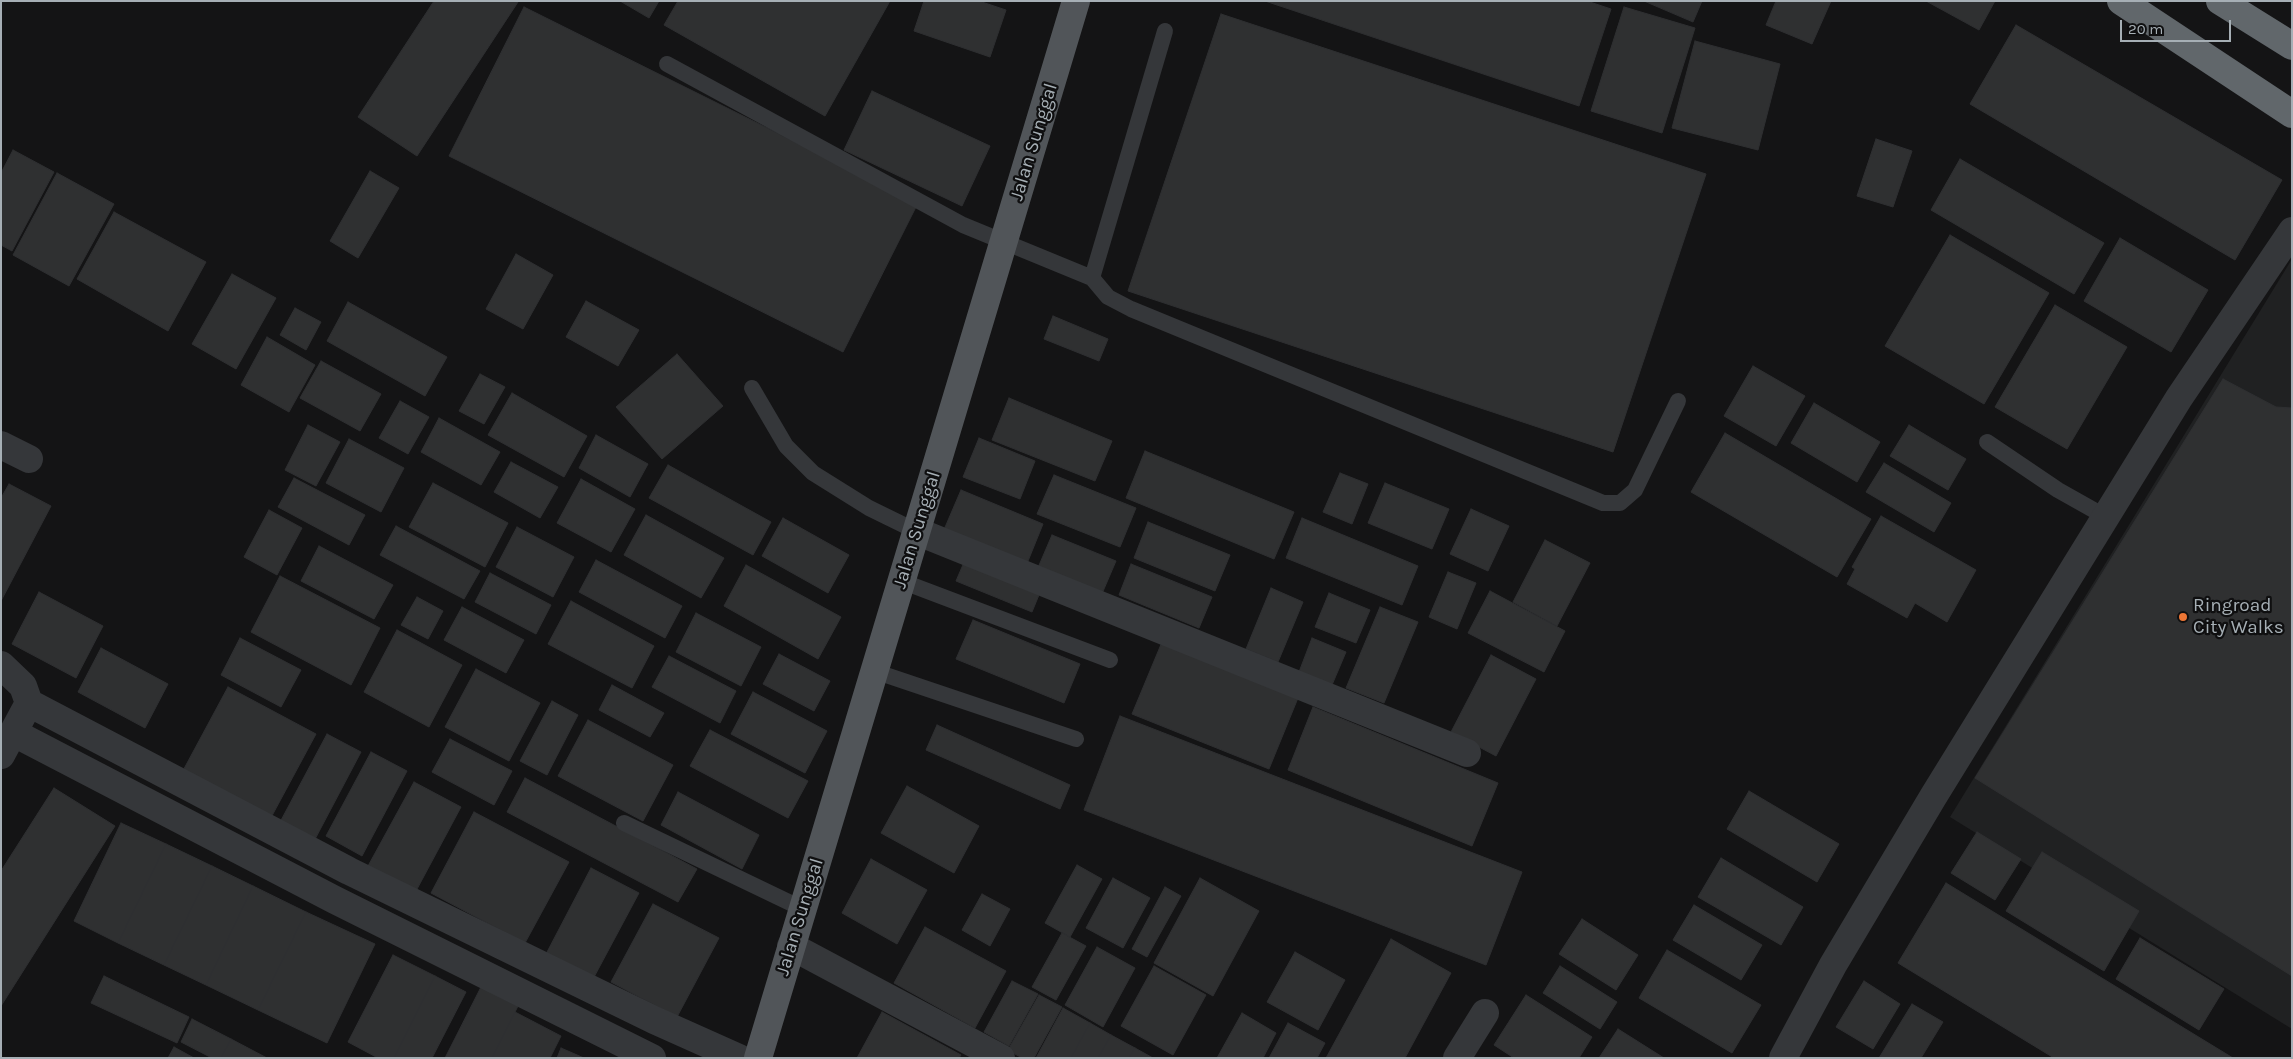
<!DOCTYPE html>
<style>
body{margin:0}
#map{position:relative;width:2293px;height:1059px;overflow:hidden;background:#141415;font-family:Karla,sans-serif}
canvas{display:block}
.frame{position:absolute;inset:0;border:2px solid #a6afb5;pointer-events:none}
.scale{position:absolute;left:2120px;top:20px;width:111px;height:22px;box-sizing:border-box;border:2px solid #a6afb5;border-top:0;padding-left:6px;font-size:15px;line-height:18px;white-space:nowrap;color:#a6afb5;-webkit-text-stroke:4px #0f0f10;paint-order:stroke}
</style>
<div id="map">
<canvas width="2293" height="1059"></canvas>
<div class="frame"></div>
<div class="scale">20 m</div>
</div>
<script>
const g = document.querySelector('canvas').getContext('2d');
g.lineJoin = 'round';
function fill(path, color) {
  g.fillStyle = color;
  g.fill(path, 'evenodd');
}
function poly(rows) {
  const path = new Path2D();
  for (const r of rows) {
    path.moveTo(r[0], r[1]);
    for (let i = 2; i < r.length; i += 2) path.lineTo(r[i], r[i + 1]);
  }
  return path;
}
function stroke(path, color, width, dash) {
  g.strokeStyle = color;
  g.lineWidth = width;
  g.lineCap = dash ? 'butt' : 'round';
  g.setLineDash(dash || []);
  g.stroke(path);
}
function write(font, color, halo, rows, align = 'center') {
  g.font = font + ' Karla,sans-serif';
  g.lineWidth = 4.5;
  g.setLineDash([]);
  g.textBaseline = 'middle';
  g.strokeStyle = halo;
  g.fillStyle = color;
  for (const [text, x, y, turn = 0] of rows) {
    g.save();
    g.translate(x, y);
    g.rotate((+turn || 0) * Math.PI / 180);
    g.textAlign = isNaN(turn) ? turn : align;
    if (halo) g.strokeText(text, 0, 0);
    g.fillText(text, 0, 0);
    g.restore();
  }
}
const built = poly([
 [2292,259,2292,1029,1950,817]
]);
const building = poly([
 [434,1,518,2,417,156,358,117,434,1],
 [620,1,659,1,649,18,620,1],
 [678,1,890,1,825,116,664,25,678,1],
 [924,1,979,1,1006,10,990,57,914,31,924,1],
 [1265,1,1587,1,1611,9,1579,106,1265,1],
 [1644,1,1702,1,1693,22,1644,1],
 [1776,1,1831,1,1812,44,1766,25,1776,1],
 [1926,1,1995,1,1979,30,1926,1],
 [524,7,918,203,843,352,449,156,524,7],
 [1624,7,1695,28,1662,133,1591,111,1624,7],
 [1221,14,1706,174,1613,452,1128,291,1221,14],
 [2016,25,2282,180,2235,260,1970,104,2016,25],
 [1695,41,1780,64,1758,150,1672,128,1695,41],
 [872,91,990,146,962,206,844,150,872,91],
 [1876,139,1912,151,1893,207,1857,196,1876,139],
 [13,150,54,172,12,251,1,245,1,173,13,150],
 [1960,159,2104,243,2074,294,1931,210,1960,159],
 [370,171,399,188,358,258,330,241,370,171],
 [57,173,114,204,69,286,13,255,57,173],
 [114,212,206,262,168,331,77,279,114,212],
 [1950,235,2049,293,1984,404,1885,346,1950,235],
 [2120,238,2208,290,2171,352,2084,301,2120,238],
 [516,254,553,275,523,329,486,309,516,254],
 [232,274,276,298,236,369,192,344,232,274],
 [586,301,639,330,618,366,566,337,586,301],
 [348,302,447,357,425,396,327,341,348,302],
 [2055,305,2127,347,2067,449,1995,407,2055,305],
 [295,308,321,322,306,350,280,335,295,308],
 [1053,316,1108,339,1099,361,1044,339,1053,316],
 [267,337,315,365,289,412,241,385,267,337],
 [677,354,723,406,662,459,616,407,677,354],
 [321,361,381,394,360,431,300,398,321,361],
 [1753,366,1805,396,1776,446,1724,416,1753,366],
 [480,374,505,387,484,424,459,411,480,374],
 [2223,379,2276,407,2292,408,2292,976,1975,778,2223,379],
 [512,393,587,436,564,477,488,435,512,393],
 [1009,398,1112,441,1095,481,992,440,1009,398],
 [400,401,429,417,408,454,379,438,400,401],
 [1814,403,1880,442,1857,482,1791,443,1814,403],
 [439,418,500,452,481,485,421,452,439,418],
 [308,425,340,442,316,486,285,470,308,425],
 [1909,425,1966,459,1948,490,1890,456,1909,425],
 [1725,433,1871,519,1837,577,1691,492,1725,433],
 [596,435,648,464,630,497,579,468,596,435],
 [979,438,1035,461,1020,499,963,477,979,438],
 [349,439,404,468,381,512,326,483,349,439],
 [1145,451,1294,512,1274,559,1126,498,1145,451],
 [511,462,558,487,540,518,494,492,511,462],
 [1884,463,1951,503,1934,532,1866,492,1884,463],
 [668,465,771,522,753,555,649,498,668,465],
 [1340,473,1368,484,1352,524,1323,512,1340,473],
 [1054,475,1136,508,1120,547,1037,514,1054,475],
 [294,478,365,515,349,545,278,507,294,478],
 [581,479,635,509,611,552,557,523,581,479],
 [433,483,508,523,485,567,409,527,433,483],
 [1385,483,1449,509,1432,549,1368,523,1385,483],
 [9,484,51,506,1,601,1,498,9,484],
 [961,490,1043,524,1026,566,943,532,961,490],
 [1471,509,1509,526,1488,571,1450,554,1471,509],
 [269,510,302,528,277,575,244,557,269,510],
 [646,515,724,558,701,598,624,555,646,515],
 [1881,516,1976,570,1947,622,1915,603,1907,618,1847,584,1855,569,1852,567,1881,516],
 [783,518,849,555,828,593,762,556,783,518],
 [1302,518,1418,566,1402,605,1286,558,1302,518],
 [1148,522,1230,555,1215,591,1134,558,1148,522],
 [396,526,480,571,464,599,380,555,396,526],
 [517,527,574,557,553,597,496,567,517,527],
 [1052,535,1116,561,1101,596,1037,570,1052,535],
 [1545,540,1590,563,1557,626,1513,602,1545,540],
 [319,546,393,585,374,619,301,581,319,546],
 [596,560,682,606,665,638,579,592,596,560],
 [965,560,1041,590,1032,612,956,581,965,560],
 [1131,564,1212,597,1199,628,1119,595,1131,564],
 [746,565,841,617,818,659,724,606,746,565],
 [1448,572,1476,583,1457,629,1429,617,1448,572],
 [490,573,551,605,536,634,475,602,490,573],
 [280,576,380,628,351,685,251,632,280,576],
 [1271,588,1303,602,1278,662,1246,649,1271,588],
 [1490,591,1565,631,1544,672,1468,633,1490,591],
 [39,592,103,626,76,678,12,644,39,592],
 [1329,593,1370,610,1356,643,1315,627,1329,593],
 [417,597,443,611,428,639,401,625,417,597],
 [571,601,654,646,632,688,548,644,571,601],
 [462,607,524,640,506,673,444,640,462,607],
 [1380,607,1418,622,1384,703,1346,688,1380,607],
 [696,613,761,647,741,686,676,652,696,613],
 [973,620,1080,664,1064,703,956,659,973,620],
 [397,630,462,665,429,727,364,692,397,630],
 [240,638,301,670,281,707,221,675,240,638],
 [1312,638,1346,652,1332,685,1299,672,1312,638],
 [1162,642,1298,698,1269,769,1132,714,1162,642],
 [101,648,168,684,145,728,78,692,101,648],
 [779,654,830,681,814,711,763,684,779,654],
 [1491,655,1536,679,1496,756,1451,732,1491,655],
 [669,656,736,691,720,723,652,687,669,656],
 [476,669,540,703,509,761,445,727,476,669],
 [612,685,664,713,650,737,599,710,612,685],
 [228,687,316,734,267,825,179,778,228,687],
 [753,692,827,731,805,773,731,734,753,692],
 [552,701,578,715,547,775,520,761,552,701],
 [1313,707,1498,783,1472,846,1288,770,1313,707],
 [1120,716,1522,872,1486,965,1084,810,1120,716],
 [588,720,673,765,643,821,558,776,588,720],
 [937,725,1070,785,1060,809,926,750,937,725],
 [710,730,808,781,788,818,690,766,710,730],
 [327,734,361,752,313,843,279,824,327,734],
 [450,739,512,771,494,805,432,772,450,739],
 [371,752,407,771,362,856,326,836,371,752],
 [525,778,697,869,678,902,507,812,525,778],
 [414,782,461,807,416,891,368,866,414,782],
 [907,786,979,826,954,873,881,833,907,786],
 [54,788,115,826,1,1006,1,871,54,788],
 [1749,791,1839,844,1817,882,1727,829,1749,791],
 [678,792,759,835,742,869,661,825,678,792],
 [474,812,569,862,525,943,431,893,474,812],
 [121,823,166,844,118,943,74,921,121,823],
 [1977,832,2021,859,1995,900,1951,873,1977,832],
 [166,844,212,866,164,965,118,943,166,844],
 [2042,852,2139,911,2104,971,2006,911,2042,852],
 [1721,858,1803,907,1781,945,1698,897,1721,858],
 [871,859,927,890,897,944,842,913,871,859],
 [1077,865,1102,879,1070,937,1045,923,1077,865],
 [212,866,253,886,206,985,164,965,212,866],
 [591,868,639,893,593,979,546,954,591,868],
 [1113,878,1150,898,1123,948,1086,928,1113,878],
 [1200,878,1259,911,1213,996,1154,963,1200,878],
 [1946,883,2233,1058,2054,1058,1898,963,1946,883],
 [253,886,306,912,258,1010,206,985,253,886],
 [1165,887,1181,896,1147,957,1132,949,1165,887],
 [982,894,1010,909,990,946,962,930,982,894],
 [653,904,719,938,677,1017,611,982,653,904],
 [1694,905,1762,945,1741,980,1673,940,1694,905],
 [306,912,375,944,327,1043,258,1010,306,912],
 [1582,919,1638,955,1616,990,1559,954,1582,919],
 [925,927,1006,971,975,1028,894,983,925,927],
 [1062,933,1086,946,1056,1000,1032,987,1062,933],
 [2140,938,2224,989,2199,1030,2116,979,2140,938],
 [1391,939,1451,973,1405,1058,1326,1058,1391,939],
 [1097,947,1135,968,1103,1027,1065,1005,1097,947],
 [1667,950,1761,1005,1732,1053,1639,998,1667,950],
 [1295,952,1345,980,1318,1030,1267,1002,1295,952],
 [393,955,435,976,394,1058,378,1058,348,1042,393,955],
 [1154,966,1206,995,1173,1055,1121,1026,1154,966],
 [1560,966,1617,1002,1600,1029,1543,993,1560,966],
 [104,976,189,1017,177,1043,91,1003,104,976],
 [435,976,466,992,432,1058,394,1058,435,976],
 [1012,981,1038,994,1009,1046,984,1032,1012,981],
 [1864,981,1900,1004,1873,1049,1836,1027,1864,981],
 [481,987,518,1006,492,1058,445,1058,481,987],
 [1039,995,1062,1007,1034,1058,1022,1058,1008,1050,1039,995],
 [1526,995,1592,1037,1579,1058,1514,1058,1494,1045,1526,995],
 [1912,1004,1943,1022,1921,1058,1879,1058,1912,1004],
 [1063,1008,1090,1023,1071,1058,1036,1058,1063,1008],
 [515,1012,561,1036,550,1058,492,1058,515,1012],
 [882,1012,961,1055,959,1058,857,1058,882,1012],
 [1242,1013,1276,1033,1263,1058,1217,1058,1242,1013],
 [192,1019,231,1039,221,1058,212,1058,181,1042,192,1019],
 [1090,1023,1111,1035,1098,1058,1071,1058,1090,1023],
 [1288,1023,1325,1043,1317,1058,1269,1058,1288,1023],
 [1618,1029,1664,1058,1599,1058,1618,1029],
 [1111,1035,1135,1048,1129,1058,1098,1058,1111,1035],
 [231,1039,267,1058,221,1058,231,1039],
 [174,1047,194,1058,168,1058,174,1047],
 [561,1048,584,1058,557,1058,561,1048],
 [1135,1048,1153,1058,1129,1058,1135,1048]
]);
const lane = poly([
 [667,64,963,225,1092,278,1108,297,1131,309,1603,503,1620,503,1635,490,1678,401],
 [1092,278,1165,31],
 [752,388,786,446,813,473,869,508,916,531],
 [1987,442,2058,490,2106,517],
 [901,581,1110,660],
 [874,671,1076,739],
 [624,823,803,909]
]);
const street = poly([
 [1,445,29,459],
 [916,531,1467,753],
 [1,665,23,686,29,703,1,755],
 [29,703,349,871,654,1020,739,1058],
 [14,733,335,900,652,1058],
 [791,946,1001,1058],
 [1457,1058,1485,1013],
 [1783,1058,1833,965,1933,797,2179,398,2292,231]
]);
const primary = poly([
 [758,1058,1076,1]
]);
const highway = poly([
 [2121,1,2292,114],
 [2220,1,2292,46]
]);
const markers = [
 [2183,617,5,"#ed7635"]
];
const streetNames = [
 ["Jalan Sunggal",1034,142,-73],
 ["Jalan Sunggal",917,530,-73],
 ["Jalan Sunggal",800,917,-73]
];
const poiNames = [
 ["Ringroad",2193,606],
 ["City Walks",2193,628]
];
fill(built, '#202122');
fill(building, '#2f3031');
stroke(building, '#2e2f31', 1);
stroke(lane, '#35373a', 16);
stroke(street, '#35373a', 28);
stroke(primary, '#515559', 28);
stroke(highway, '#61676b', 28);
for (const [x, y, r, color] of markers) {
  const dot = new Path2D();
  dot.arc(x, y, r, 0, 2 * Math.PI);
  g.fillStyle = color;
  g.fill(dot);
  stroke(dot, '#0f0f10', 2);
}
write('19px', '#a6afb5', '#0f0f10', streetNames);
write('19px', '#a6afb5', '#0f0f10', poiNames, 'left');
</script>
